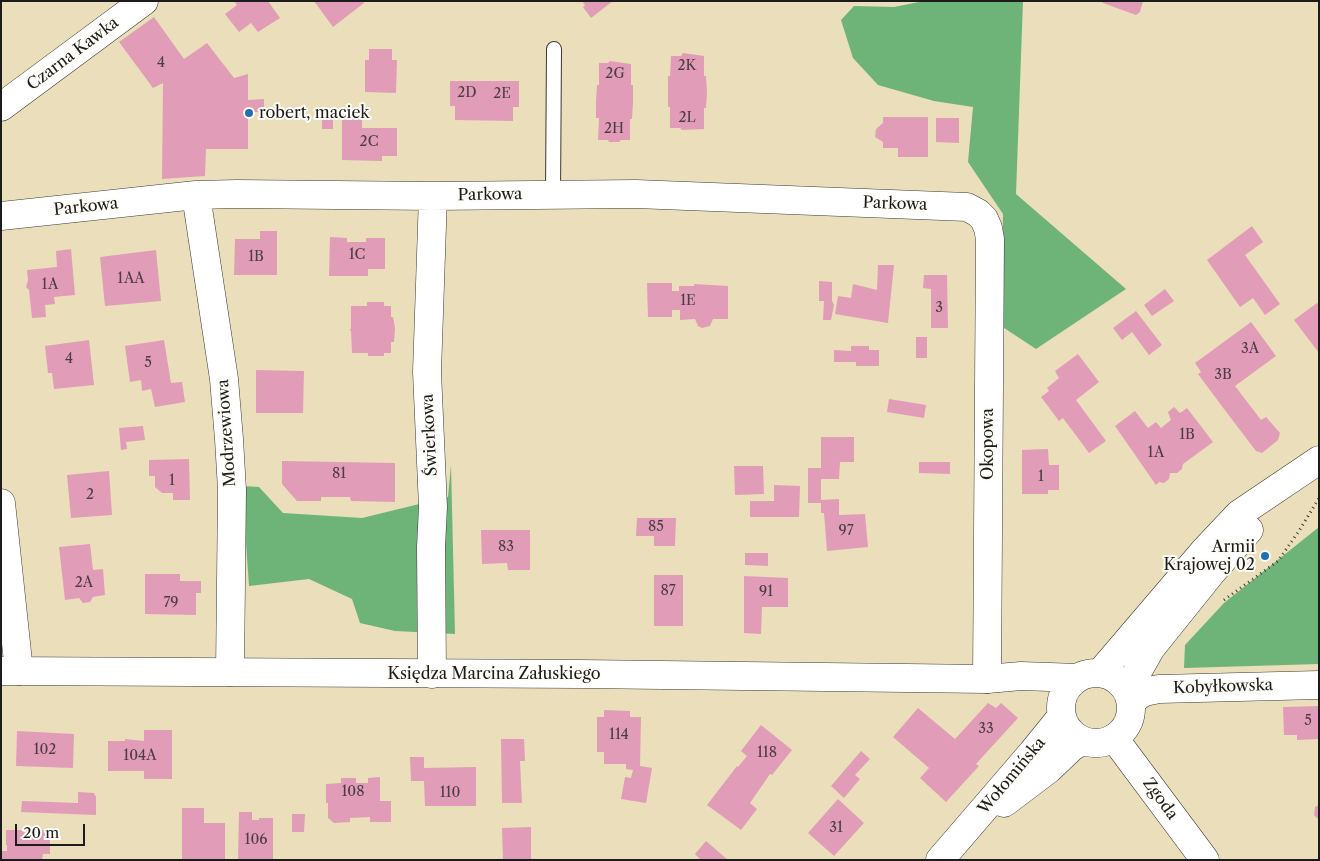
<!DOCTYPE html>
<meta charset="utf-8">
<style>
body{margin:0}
#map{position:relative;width:1320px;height:861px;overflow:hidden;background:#ebdeba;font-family:"Libre Caslon Text",serif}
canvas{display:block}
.frame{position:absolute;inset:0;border:2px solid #1c1c1c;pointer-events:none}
.scale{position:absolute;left:15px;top:824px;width:70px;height:22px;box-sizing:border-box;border:2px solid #1c1c1c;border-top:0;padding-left:6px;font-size:15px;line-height:18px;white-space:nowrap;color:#1c1c1c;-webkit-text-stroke:4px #fdfcf7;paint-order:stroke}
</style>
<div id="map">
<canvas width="1320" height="861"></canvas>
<div class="frame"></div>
<div class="scale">20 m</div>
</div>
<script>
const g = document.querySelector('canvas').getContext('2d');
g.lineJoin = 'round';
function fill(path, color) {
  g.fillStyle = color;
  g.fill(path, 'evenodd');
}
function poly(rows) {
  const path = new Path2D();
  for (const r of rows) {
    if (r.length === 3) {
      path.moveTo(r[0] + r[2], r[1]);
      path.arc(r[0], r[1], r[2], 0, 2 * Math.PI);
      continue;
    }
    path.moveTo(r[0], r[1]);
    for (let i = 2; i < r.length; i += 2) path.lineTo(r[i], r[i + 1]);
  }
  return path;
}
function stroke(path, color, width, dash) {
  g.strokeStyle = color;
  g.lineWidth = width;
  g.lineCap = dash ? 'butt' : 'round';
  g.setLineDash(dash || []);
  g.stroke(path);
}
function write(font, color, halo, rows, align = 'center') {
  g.font = font + ' "Libre Caslon Text",serif';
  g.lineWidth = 4;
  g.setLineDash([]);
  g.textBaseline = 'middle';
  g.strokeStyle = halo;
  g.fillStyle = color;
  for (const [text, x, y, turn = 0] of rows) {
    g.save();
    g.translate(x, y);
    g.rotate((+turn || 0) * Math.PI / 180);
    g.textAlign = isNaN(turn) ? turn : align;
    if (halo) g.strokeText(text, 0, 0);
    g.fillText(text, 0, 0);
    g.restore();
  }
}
const forest = poly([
 [924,1,1023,1,1016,194,1126,289,1036,349,1001,326,1003,214,968,162,973,107,934,101,878,85,853,58,841,20,854,6,894,7],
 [451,465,455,634,395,631,360,623,352,599,309,579,249,586,242,486,259,487,283,513,362,518,448,497],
 [1319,527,1319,664,1184,668,1185,645,1224,603]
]);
const building = poly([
 [234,1,268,1,280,18,258,32,251,23,239,32,225,14,237,5],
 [314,1,363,1,364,3,333,27],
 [582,1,613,1,591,18,583,7,585,5],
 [1101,1,1143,1,1140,12,1136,15,1103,3],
 [154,17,184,59,207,43,234,78,248,74,248,100,264,99,264,112,248,112,248,149,206,149,205,176,162,179,163,83,153,88,119,42],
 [369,49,392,49,392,60,397,60,396,93,365,92,365,60,369,60],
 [683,53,704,56,704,76,706,76,707,93,706,108,704,108,704,129,682,130,680,128,670,128,670,107,668,107,668,76,670,76,671,56,681,56],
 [610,61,631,64,631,85,633,85,633,103,632,119,630,119,630,140,621,140,619,142,609,142,608,140,598,140,599,118,596,118,596,101,597,85,599,85,599,63,608,63],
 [450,81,519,81,519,107,513,107,513,121,455,120,455,106,450,106],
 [322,111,333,112,333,129,322,129],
 [342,117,362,117,362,128,397,128,397,156,382,156,382,161,342,160],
 [883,117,928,117,928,157,898,157,898,148,883,148,883,142,875,137,876,129,883,123],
 [936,118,959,118,959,143,936,142],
 [1252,226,1263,242,1245,255,1280,304,1265,315,1253,298,1240,307,1207,260],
 [260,231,277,231,277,275,234,275,235,239,260,239],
 [330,237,347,238,347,242,366,242,366,238,385,238,385,269,368,269,368,276,329,276],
 [71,249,75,295,54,297,55,304,45,305,46,317,32,318,29,290,26,287,28,280,27,270,57,267,56,251],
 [156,250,161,301,105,306,100,257],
 [878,265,894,265,888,323,835,314,838,296,851,298,853,284,877,290],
 [924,275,947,275,948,328,931,328,931,289,923,288],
 [819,281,832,282,832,301,834,305,831,320,823,320,824,301,819,301],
 [647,283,672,283,672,291,679,291,679,286,694,286,694,284,728,286,728,319,713,319,710,326,702,328,698,326,695,319,680,320,680,310,672,310,672,317,648,317],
 [1165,289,1174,301,1152,316,1144,305],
 [367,302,384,302,384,306,391,306,391,317,393,317,395,328,394,342,391,342,391,353,384,353,384,356,368,356,368,353,352,353,351,331,350,331,350,329,351,329,351,306,367,306],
 [1317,303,1319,305,1319,353,1294,320],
 [1136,311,1162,345,1149,355,1132,332,1122,340,1113,328],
 [1251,322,1276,356,1235,386,1261,420,1266,417,1280,433,1278,440,1262,453,1256,451,1224,409,1198,374,1201,372,1195,363],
 [916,337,927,337,927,358,916,358],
 [89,340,94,385,54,389,52,373,48,373,45,346],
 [164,340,171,383,182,382,185,402,155,407,151,389,142,391,141,380,130,382,125,346],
 [851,346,869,346,869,350,879,350,879,366,856,366,856,362,834,362,834,350,851,351],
 [1078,354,1099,382,1076,400,1106,441,1089,453,1063,418,1059,421,1041,397,1049,391,1047,388,1059,378,1055,371],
 [256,370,304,371,303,413,256,413],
 [889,399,926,405,924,418,887,412],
 [1174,407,1180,413,1187,408,1213,442,1183,464,1182,469,1177,473,1170,473,1169,479,1164,483,1159,482,1156,485,1115,426,1135,411,1148,428,1156,422,1161,428,1171,420,1168,412],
 [143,426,145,440,126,442,127,449,121,450,119,428],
 [821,437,854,437,854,462,840,462,839,479,821,479,821,500,839,499,839,515,865,514,868,547,827,551,824,513,821,513,821,503,808,503,808,468,821,468],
 [1048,449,1049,465,1059,465,1059,490,1048,490,1048,494,1022,494,1022,450],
 [189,459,190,500,173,500,173,493,162,493,155,487,155,476,149,476,149,460],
 [282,461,395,463,395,502,351,501,350,497,321,497,321,501,297,501,282,484],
 [919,462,950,462,950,474,919,473],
 [734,466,763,466,764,494,735,495],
 [109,471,112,515,71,518,67,475],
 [774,485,800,486,799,517,750,517,750,501,774,501],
 [637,518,676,518,675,546,654,546,654,536,636,536],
 [481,530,530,530,530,570,508,570,507,563,482,564],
 [90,544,93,570,103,569,105,595,93,597,90,602,83,603,79,598,65,600,59,547],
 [745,553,768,553,768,566,745,565],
 [145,574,180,574,180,581,201,581,201,593,196,593,196,615,145,614],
 [654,575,683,575,683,626,654,626],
 [744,576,788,578,788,607,762,607,761,634,744,633],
 [988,703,996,708,1001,703,1018,718,976,764,979,766,946,802,920,778,929,768,893,737,918,708,955,739],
 [1319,706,1319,739,1297,740,1297,735,1284,735,1283,707],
 [604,710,630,711,630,717,641,717,640,766,652,768,646,803,621,799,625,777,631,778,633,770,626,769,626,764,604,764,604,752,597,752,597,717,604,717],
 [761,725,792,750,772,775,770,774,750,803,757,809,741,830,707,805,737,766,738,767,747,756,741,751],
 [144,730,172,730,172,779,144,779,144,771,108,771,108,741,125,741,125,739,144,741],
 [17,731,74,734,73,768,16,766],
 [501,739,524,739,525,761,520,761,522,803,502,803],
 [861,751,870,759,855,775,860,779,844,798,831,786],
 [410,757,424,757,424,768,476,767,476,806,425,806,424,781,411,781],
 [380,777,380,801,391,801,391,822,370,822,370,817,350,818,350,822,334,823,328,818,328,803,326,803,326,784,341,783,341,778,356,778,356,783,368,783,368,778],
 [78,792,94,793,96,797,96,815,21,812,22,801,78,803],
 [838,799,864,823,834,856,808,833],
 [1319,805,1319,820,1314,815,1315,807],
 [182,808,204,808,204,823,225,823,225,860,182,860],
 [239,812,252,812,252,820,259,820,259,818,273,818,273,860,238,860],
 [292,814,305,814,304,832,292,832],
 [531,827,531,860,503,860,502,828],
 [6,830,50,830,50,854,43,854,42,860,1,860,1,851,7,851,7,845,6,845],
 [706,841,728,860,701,860,695,854]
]);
const path = poly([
 [1224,600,1278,561,1299,531,1319,498]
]);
const service = poly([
 [553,194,554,49]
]);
const minor = poly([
 [1,107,144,1],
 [196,195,224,379,229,439,232,490,230,672],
 [1,216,196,195,237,194,433,196,636,194,967,207,978,213,984,219,988,228,990,239,987,679],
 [1,503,19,671],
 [432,674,431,547,433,507,427,372,433,196],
 [1131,701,1144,692,1159,689,1319,685],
 [1114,738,1205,860]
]);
const tertiary = poly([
 [1,671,581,674,987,679,1021,676,1078,678],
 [1096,708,35],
 [1100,673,1205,550,1239,514,1319,460],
 [1127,690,1151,648,1212,572,1249,530],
 [1004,803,1049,769,1072,747,1082,741],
 [940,860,1032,753,1062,716]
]);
const markers = [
 [249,113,5,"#1f6fb2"],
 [1265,556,5,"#1f6fb2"]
];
const numberNames = [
 ["4",161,63],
 ["2K",687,66],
 ["2G",615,74],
 ["2D",467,93],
 ["2E",502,94],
 ["2L",687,118],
 ["2H",614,129],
 ["2C",369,142],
 ["1C",357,255],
 ["1B",256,257],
 ["1AA",131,279],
 ["1A",50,285],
 ["1E",688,301],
 ["3",939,308],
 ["3A",1250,349],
 ["4",69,359],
 ["5",148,363],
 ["3B",1223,375],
 ["1B",1187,435],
 ["1A",1156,453],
 ["81",339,474],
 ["1",1041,477],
 ["1",172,481],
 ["2",90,495],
 ["85",656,527],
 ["97",846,531],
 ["83",506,547],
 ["2A",84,583],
 ["87",668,591],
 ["91",766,592],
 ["79",171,603],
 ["5",1308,721],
 ["33",986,729],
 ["114",619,735],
 ["102",45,750],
 ["118",767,753],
 ["104A",140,756],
 ["108",353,792],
 ["110",450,793],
 ["31",836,828],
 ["106",256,840]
];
const streetNames = [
 ["Czarna Kawka",73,54,-37],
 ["Parkowa",490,195,-1],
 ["Parkowa",895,204,2],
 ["Parkowa",86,207,-6],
 ["Modrzewiowa",227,433,-94],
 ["Świerkowa",430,435,-93],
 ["Okopowa",988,444,-90],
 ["Księdza Marcina Załuskiego",494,674],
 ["Kobyłkowska",1223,687,-2],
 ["Wołomińska",1012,776,-50],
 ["Zgoda",1160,799,54]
];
const poiNames = [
 ["robert, maciek",259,113],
 ["Armii",1255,547,"right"],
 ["Krajowej 02",1255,565,"right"]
];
fill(forest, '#6eb479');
fill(building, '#e19db8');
stroke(service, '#3b3934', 16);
stroke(minor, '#3b3934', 29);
stroke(tertiary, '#3b3934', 29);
stroke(path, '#3b3934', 3, [1, 4]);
stroke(service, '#fff', 14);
stroke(minor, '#fff', 28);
stroke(tertiary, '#fff', 28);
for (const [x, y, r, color] of markers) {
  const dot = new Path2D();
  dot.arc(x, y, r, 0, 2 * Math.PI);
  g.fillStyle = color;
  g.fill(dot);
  stroke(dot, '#fdfcf7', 2);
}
write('14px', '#4d3c43', null, numberNames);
write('16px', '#1c1c1c', '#fdfcf7', streetNames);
write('16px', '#1c1c1c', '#fdfcf7', poiNames, 'left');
</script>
